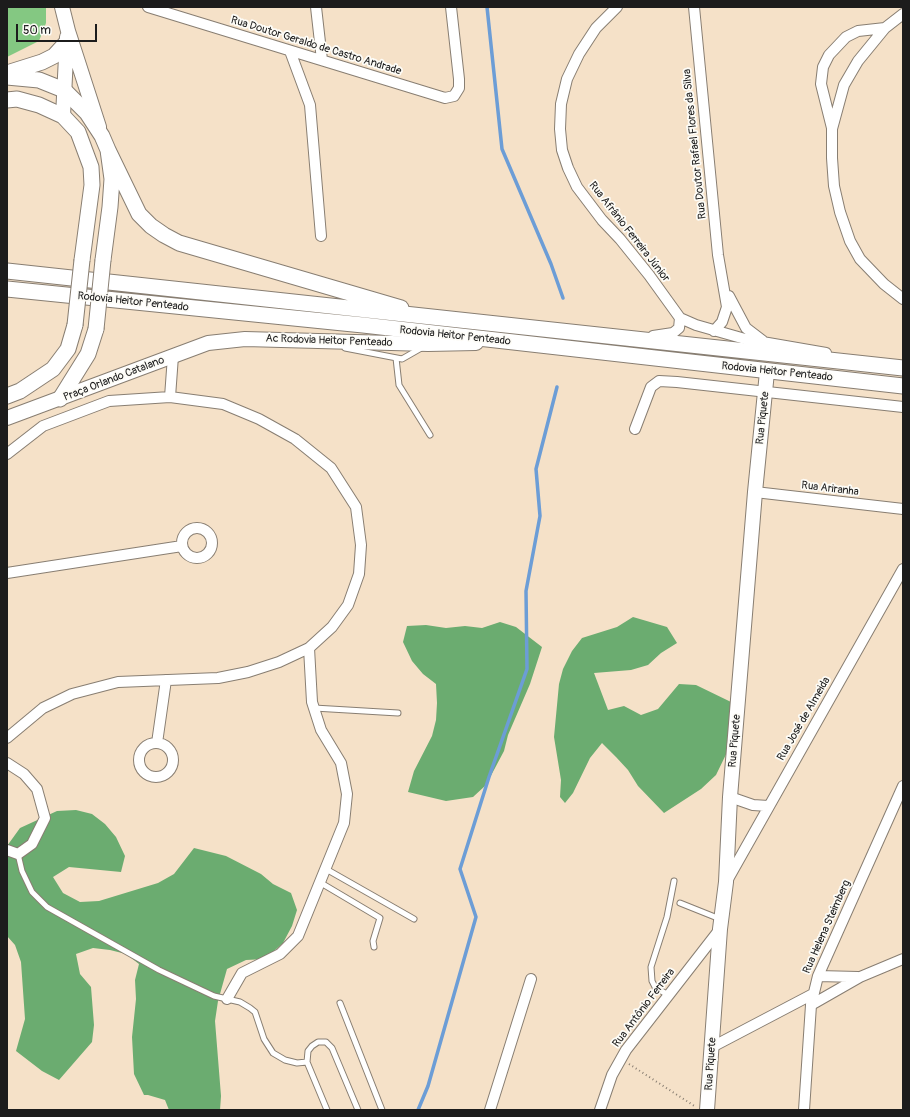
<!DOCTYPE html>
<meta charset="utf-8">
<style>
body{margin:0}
#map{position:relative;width:910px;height:1117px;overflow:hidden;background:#f5e1c8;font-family:Pangolin,sans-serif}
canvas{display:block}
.frame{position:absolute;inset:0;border:8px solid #1c1c1c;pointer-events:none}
.scale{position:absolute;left:16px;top:24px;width:81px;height:18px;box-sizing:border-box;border:2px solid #1c1c1c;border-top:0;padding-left:5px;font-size:12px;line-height:14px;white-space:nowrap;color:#1c1c1c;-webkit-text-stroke:3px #fdfcf7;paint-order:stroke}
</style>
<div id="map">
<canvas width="910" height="1117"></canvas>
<div class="frame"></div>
<div class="scale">50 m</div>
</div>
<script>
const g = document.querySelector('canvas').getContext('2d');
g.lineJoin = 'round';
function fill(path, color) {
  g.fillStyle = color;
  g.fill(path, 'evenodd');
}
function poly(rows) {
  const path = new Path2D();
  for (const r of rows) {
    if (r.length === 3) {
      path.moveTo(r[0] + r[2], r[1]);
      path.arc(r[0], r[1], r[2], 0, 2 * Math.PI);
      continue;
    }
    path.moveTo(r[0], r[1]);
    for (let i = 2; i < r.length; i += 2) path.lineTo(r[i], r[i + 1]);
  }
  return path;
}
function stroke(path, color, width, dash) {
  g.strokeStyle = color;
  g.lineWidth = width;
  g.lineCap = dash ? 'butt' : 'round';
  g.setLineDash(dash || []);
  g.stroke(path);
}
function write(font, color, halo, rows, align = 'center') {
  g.font = font + ' Pangolin,sans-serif';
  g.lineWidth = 3.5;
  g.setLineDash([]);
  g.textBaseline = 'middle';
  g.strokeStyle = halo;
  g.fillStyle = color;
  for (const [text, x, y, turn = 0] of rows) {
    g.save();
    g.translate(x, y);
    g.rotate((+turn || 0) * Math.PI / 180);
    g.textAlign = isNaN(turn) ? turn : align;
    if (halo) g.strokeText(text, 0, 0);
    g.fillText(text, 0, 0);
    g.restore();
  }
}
const green = poly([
 [7,7,46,7,46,23,39,41,7,57]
]);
const forest = poly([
 [633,617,667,627,677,643,661,653,648,665,631,670,594,673,608,710,624,706,641,715,658,709,679,684,696,685,731,702,739,721,733,740,716,775,701,789,664,813,638,786,628,770,616,757,602,743,590,758,573,793,565,803,560,797,561,780,554,737,559,684,563,669,572,651,582,638,617,627],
 [500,622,516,627,542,647,530,684,508,735,504,751,486,785,473,797,446,801,408,792,414,771,432,736,436,720,437,703,436,684,423,674,412,661,403,642,407,626,426,625,446,628,465,626,482,628],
 [76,810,92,814,105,824,116,837,125,856,121,872,69,867,53,877,63,893,80,902,99,901,158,883,174,874,194,848,226,856,261,874,273,884,291,893,297,910,292,926,283,943,265,959,246,960,227,969,218,1001,215,1021,221,1096,220,1110,169,1110,165,1100,148,1095,144,1095,134,1074,132,1037,136,999,135,980,139,964,126,954,110,950,93,948,76,954,80,974,91,987,94,1025,92,1042,59,1080,42,1071,16,1051,25,1019,21,962,15,945,7,936,7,846,20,828,57,811]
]);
const stream = poly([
 [487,7,502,149,551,264,563,298],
 [418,1110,428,1086,476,917,460,869,489,777,527,669,526,591,540,516,536,469,557,387]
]);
const path = poly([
 [629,1064,696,1107]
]);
const lane = poly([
 [345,348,402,359,423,347],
 [396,358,399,385,430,435],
 [314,708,398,713],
 [18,854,22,871,32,892,47,907,159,970,214,996,240,1002,250,1008,255,1012,264,1039,273,1053,285,1060,297,1063,307,1062],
 [326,869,414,919],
 [321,883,380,918,373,941,374,947],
 [680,903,720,919],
 [668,995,655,987,652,981,651,967,667,917,674,881],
 [340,1003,382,1110],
 [327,1110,307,1062,308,1051,312,1046,318,1042,326,1042,332,1048,358,1110]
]);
const street = poly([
 [148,7,445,98,454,96,459,88,459,79,451,7],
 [316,7,322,60],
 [617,7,596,28,579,54,567,79,561,104,560,129,562,150,568,168,577,187,602,220,620,239,649,275,680,318,696,325,745,339,826,353],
 [694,7,718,255,727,307,722,322,714,331],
 [903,14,885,28,858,61,844,85,832,129,832,158,834,186,840,212,850,241,860,259,884,284,903,299],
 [290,51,310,105,321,236],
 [832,128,821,84,823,67,829,55,846,37,858,31,885,28],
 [729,296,746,328,763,341],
 [653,336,673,333,679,328,680,318],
 [170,397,173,356],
 [635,429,651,387,659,381,677,382,903,407],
 [7,454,43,426,109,401,170,397,223,404,259,419,295,439,331,468,356,507,361,545,359,574,348,605,332,627,309,648,279,662,248,672,218,678,118,682,72,694,43,708,7,738],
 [755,492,903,509],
 [197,543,15],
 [7,573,182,546],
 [156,760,17],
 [157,743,166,680],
 [7,763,24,774,37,789,45,818,32,844,18,854,7,850],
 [730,797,753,805,768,806],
 [728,879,903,569],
 [818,976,858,977],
 [227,999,242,973,280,954,298,936,344,823,347,794,341,763,321,730,312,702,309,648],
 [811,1005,860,977,903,959],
 [712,1047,813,994],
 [490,1110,531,979],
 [600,1110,612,1075,626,1050,720,929],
 [804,1110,811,1005,818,976,903,786]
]);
const secondary = poly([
 [62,7,68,31,99,127],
 [63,116,67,37],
 [7,418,208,343,245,339,428,344,476,343],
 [707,1110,720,929,726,882,730,797,755,492,767,372]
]);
const primary = poly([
 [7,73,42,62,54,56,65,44],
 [7,77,39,80,64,90,87,113,102,136,108,150,112,179,110,207,103,260],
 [7,100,17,99,39,105,63,116,78,132,91,167,92,185,82,260],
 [108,150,139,214,151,226,164,235,179,243,401,308],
 [7,271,903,368],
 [7,289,363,325,903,386],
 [7,396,20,391,53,369,68,349,75,325],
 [60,399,88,354,96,329]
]);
const primaryBridge = poly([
 [75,325,82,260],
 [96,329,103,260]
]);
const streetNames = [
 ["Rua Doutor Geraldo de Castro Andrade",316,46,17],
 ["Rua Doutor Rafael Flores da Silva",695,144,-96],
 ["Rua Afrânio Ferreira Júnior",629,232,52],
 ["Rodovia Heitor Penteado",133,302,6],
 ["Rodovia Heitor Penteado",455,336,6],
 ["Ac Rodovia Heitor Penteado",329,341,2],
 ["Rodovia Heitor Penteado",777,372,6],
 ["Praça Orlando Catalano",114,379,-21],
 ["Rua Piquete",763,418,-84],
 ["Rua Ariranha",830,489,7],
 ["Rua José de Almeida",804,719,-60],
 ["Rua Piquete",735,741,-85],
 ["Rua Helena Steimberg",827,927,-66],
 ["Rua Antônio Ferreira",644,1008,-53],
 ["Rua Piquete",711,1064,-86]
];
fill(green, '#84c882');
fill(forest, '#6bac70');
stroke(stream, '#6c9dd6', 3.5);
stroke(lane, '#887e72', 7);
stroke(street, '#887e72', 12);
stroke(secondary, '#887e72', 16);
stroke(primary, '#887e72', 17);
stroke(path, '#887e72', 2, [1, 3]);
stroke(lane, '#fff', 5);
stroke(street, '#fff', 10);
stroke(secondary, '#fff', 14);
stroke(primary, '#fff', 15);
stroke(primaryBridge, '#887e72', 17, []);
stroke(primaryBridge, '#fff', 15);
write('11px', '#1c1c1c', '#fdfcf7', streetNames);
</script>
